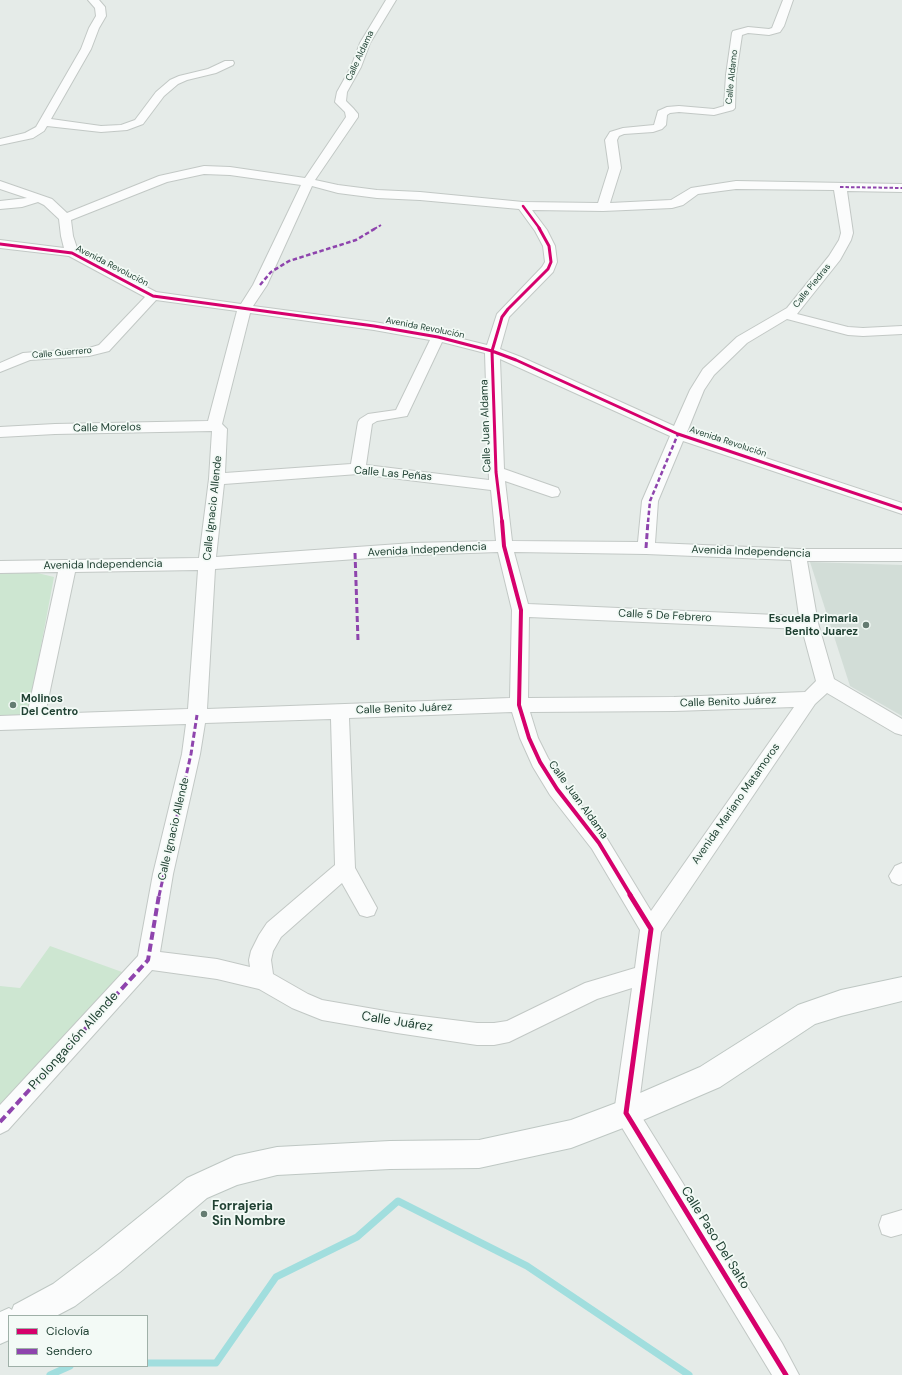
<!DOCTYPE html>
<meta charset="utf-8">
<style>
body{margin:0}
#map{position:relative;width:902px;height:1375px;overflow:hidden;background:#e5ebe8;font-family:"DM Sans",sans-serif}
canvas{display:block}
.legend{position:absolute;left:8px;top:1315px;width:140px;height:52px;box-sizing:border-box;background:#f3faf6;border:1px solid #9fb0a8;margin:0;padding:5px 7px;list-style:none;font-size:12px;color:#204133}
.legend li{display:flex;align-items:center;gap:8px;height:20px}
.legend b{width:20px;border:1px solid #9fb0a8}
</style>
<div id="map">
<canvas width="902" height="1375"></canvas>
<ul class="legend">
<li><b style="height:5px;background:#d6006c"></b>Ciclovía</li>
<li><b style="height:5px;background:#8e44ad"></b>Sendero</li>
</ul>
</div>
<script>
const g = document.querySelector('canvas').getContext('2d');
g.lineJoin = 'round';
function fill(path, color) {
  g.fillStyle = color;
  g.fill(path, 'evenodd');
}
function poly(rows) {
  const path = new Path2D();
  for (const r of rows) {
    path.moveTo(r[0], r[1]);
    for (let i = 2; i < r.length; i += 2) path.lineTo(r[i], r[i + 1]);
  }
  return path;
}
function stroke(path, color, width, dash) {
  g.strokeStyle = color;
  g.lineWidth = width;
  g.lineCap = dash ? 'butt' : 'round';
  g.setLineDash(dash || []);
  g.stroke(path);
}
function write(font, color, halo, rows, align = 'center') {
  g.font = font + ' "DM Sans",sans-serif';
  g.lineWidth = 3.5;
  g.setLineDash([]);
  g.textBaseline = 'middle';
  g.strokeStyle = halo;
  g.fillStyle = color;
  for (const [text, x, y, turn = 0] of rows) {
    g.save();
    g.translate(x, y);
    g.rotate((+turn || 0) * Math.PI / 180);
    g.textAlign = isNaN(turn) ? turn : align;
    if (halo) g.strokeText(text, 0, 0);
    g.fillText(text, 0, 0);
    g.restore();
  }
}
const built = poly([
 [810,562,902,565,902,716,850,686]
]);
const green = poly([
 [0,570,25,570,54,577,28,715,0,715],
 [50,946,122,972,71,1048,0,1112,0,986,20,988]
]);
const stream = poly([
 [147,1363,216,1363,276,1277,357,1237,398,1201,527,1266,689,1375],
 [50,1375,70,1366]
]);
const minor = poly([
 [88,0,99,0,105,7,106,16,99,28,91,49,51,119,101,126,121,125,135,120,156,92,170,80,179,76,208,69,225,61,233,61,234,63,233,65,216,73,187,80,178,84,164,96,143,124,127,130,101,132,47,126,44,131,33,138,0,145,0,139,25,133,36,127,81,49,89,28,96,16,95,8,88,0],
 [386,0,396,0,370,43,361,67,347,92,346,101,353,108,358,114,358,117,315,180,338,185,377,190,420,192,523,202,598,203,609,168,605,140,610,132,623,128,654,125,658,111,667,107,679,106,714,109,724,106,726,75,732,33,733,31,748,27,769,29,772,28,783,0,793,0,784,26,780,32,769,35,748,33,742,35,736,75,735,108,733,110,714,115,679,112,670,113,667,115,666,125,662,129,653,132,624,134,619,136,617,140,621,168,610,203,671,200,691,188,736,181,902,184,902,192,847,191,853,233,851,240,840,260,797,314,848,327,863,328,902,326,902,334,863,336,848,335,787,319,747,343,714,375,704,390,687,432,902,503,902,514,683,441,658,501,655,543,798,549,902,549,902,561,807,561,818,623,834,679,902,719,902,735,895,733,827,693,815,704,661,932,638,1111,782,1343,799,1375,772,1375,618,1121,614,1113,632,988,597,999,509,1042,494,1045,477,1045,397,1033,322,1020,292,1008,259,989,217,979,152,970,8,1130,0,1134,0,1105,138,956,153,874,182,754,186,724,0,730,0,716,27,715,58,572,0,573,0,561,199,558,209,479,212,431,55,434,0,437,0,427,55,424,208,421,237,311,156,300,109,351,89,356,30,360,0,372,0,363,23,353,89,348,99,345,145,297,69,256,0,248,0,240,64,248,61,236,59,219,44,205,38,202,22,207,0,209,0,201,27,198,0,189,0,181,52,199,67,213,159,176,204,166,230,167,305,178,346,117,345,112,335,102,337,92,351,67,360,43,386,0],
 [204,174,230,175,301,185,253,285,241,304,156,292,78,251,73,236,71,220,167,182,204,174],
 [312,186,338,193,377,198,420,200,519,209,535,231,543,246,545,262,542,267,497,314,487,345,438,333,374,322,253,306,267,285,312,186],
 [736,189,834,190,841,233,839,240,829,256,787,308,737,337,703,369,690,390,674,426,521,357,500,349,509,317,553,272,557,262,555,246,547,230,532,210,603,211,672,208,683,205,698,194,736,189],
 [250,313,374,330,430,340,396,410,368,414,360,419,358,422,351,464,225,473,227,429,222,424,250,313],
 [442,342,485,353,489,480,366,465,372,424,377,421,407,416,442,342],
 [500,359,670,436,642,501,638,542,512,541,505,481,552,497,558,496,560,492,558,488,504,469,500,359],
 [358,474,491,490,496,541,413,543,216,557,224,484,358,474],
 [498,552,512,610,510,698,207,709,215,569,413,555,498,552],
 [514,552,646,554,791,560,799,616,528,604,514,552],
 [198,570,188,709,45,714,75,572,198,570],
 [529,617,802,629,816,681,805,692,674,697,528,698,529,617],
 [794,707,651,911,606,837,564,783,548,758,538,738,530,712,674,711,794,707],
 [512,712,520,738,533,767,550,795,592,849,640,930,635,968,585,983,507,1021,494,1023,477,1023,397,1013,322,1000,308,994,273,974,271,960,273,951,281,937,342,883,360,915,367,917,374,915,377,908,355,868,349,718,512,712],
 [331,719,335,865,267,923,259,935,251,951,249,960,250,967,217,959,160,952,173,874,200,754,205,723,331,719],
 [902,863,902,884,899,885,892,882,889,876,895,866,902,863],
 [902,1210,902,1234,891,1237,882,1234,879,1225,882,1216,902,1210]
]);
const secondary = poly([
 [902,977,902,1001,841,1016,815,1024,720,1087,636,1123,571,1148,479,1168,390,1169,277,1175,237,1185,207,1198,120,1272,75,1306,56,1316,9,1316,9,1340,0,1344,0,1312,9,1308,12,1310,14,1305,53,1284,98,1250,187,1178,235,1156,277,1147,390,1141,479,1140,571,1120,624,1100,700,1067,798,1005,841,990,902,977]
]);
const quietFar3 = poly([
 [840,187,902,188],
 [374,229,381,225]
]);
const quietFar2 = poly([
 [260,285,271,272,289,261,356,240,376,228],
 [648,522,650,501,678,434]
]);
const quietFar1 = poly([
 [646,548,648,521],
 [355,553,358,641],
 [159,896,191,754,197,715]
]);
const quiet = poly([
 [0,1122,148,960,159,895]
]);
const cyclewayFar3 = poly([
 [523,206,540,229]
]);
const cyclewayFar2 = poly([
 [0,244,72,253,153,296,374,326,438,337,492,351,516,360,678,434,902,509],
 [502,522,496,472,492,351,502,317,508,309,548,269,551,262,549,246,539,228]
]);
const cyclewayFar1 = poly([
 [502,521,504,546,521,610,519,705,529,738,540,762,557,789,599,843,631,896]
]);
const cycleway = poly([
 [630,895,651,929,626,1113,786,1375]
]);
const markers = [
 [866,625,4,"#657c72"],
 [13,705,4,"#657c72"],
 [204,1214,4,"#657c72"]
];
const farStreetnames = [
 ["Calle Aldama",360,56,-65],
 ["Calle Aldamo",732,77,-84],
 ["Avenida Revolución",112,266,27],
 ["Calle Piedras",812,286,-51],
 ["Avenida Revolución",425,328,11],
 ["Calle Guerrero",62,353,-5],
 ["Avenida Revolución",728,442,18]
];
const streetNames = [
 ["Calle Juan Aldama",486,426,-92],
 ["Calle Morelos",107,428,-1],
 ["Calle Las Peñas",393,474,5],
 ["Calle Ignacio Allende",213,508,-84],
 ["Avenida Independencia",427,550,-3],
 ["Avenida Independencia",751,552,2],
 ["Avenida Independencia",103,565,-1],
 ["Calle 5 De Febrero",665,616,3],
 ["Calle Benito Juárez",728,702,-2],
 ["Calle Benito Juárez",404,709,-2],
 ["Calle Juan Aldama",578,800,54],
 ["Avenida Mariano Matamoros",736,804,-55],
 ["Calle Ignacio Allende",174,829,-77]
];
const poiNames = [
 ["Escuela Primaria",858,619],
 ["Benito Juarez",858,632],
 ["Molinos",21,699,"left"],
 ["Del Centro",21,712,"left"]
];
const nearStreetnames = [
 ["Calle Juárez",397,1022,9],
 ["Prolongación Allende",74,1041,-48],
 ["Calle Paso Del Salto",715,1238,58]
];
const nearPoinames = [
 ["Forrajeria",212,1207],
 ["Sin Nombre",212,1222]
];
fill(built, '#d2ddd7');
fill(green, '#cde6d1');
stroke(stream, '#a1dede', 7);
stroke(minor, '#c2c8c5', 2);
stroke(secondary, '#bec7c3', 2);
fill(minor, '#fbfcfc');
fill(secondary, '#fbfcfc');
stroke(quietFar3, '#8e44ad', 2, [3.5, 2]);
stroke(quietFar2, '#8e44ad', 2.5, [4.5, 2.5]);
stroke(quietFar1, '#8e44ad', 3, [6, 3]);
stroke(quiet, '#8e44ad', 4, [8, 4]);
stroke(cyclewayFar3, '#d6006c', 2.5);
stroke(cyclewayFar2, '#d6006c', 3);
stroke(cyclewayFar1, '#d6006c', 4);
stroke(cycleway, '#d6006c', 5);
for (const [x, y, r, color] of markers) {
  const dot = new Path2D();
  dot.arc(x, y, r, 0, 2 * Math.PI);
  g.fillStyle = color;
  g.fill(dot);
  stroke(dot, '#f3faf6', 1.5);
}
write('9px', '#204133', '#f3faf6', farStreetnames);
write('11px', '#204133', '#f3faf6', streetNames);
write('bold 11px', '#204133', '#f3faf6', poiNames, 'right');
write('13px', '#204133', '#f3faf6', nearStreetnames);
write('bold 13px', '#204133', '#f3faf6', nearPoinames, 'left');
</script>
